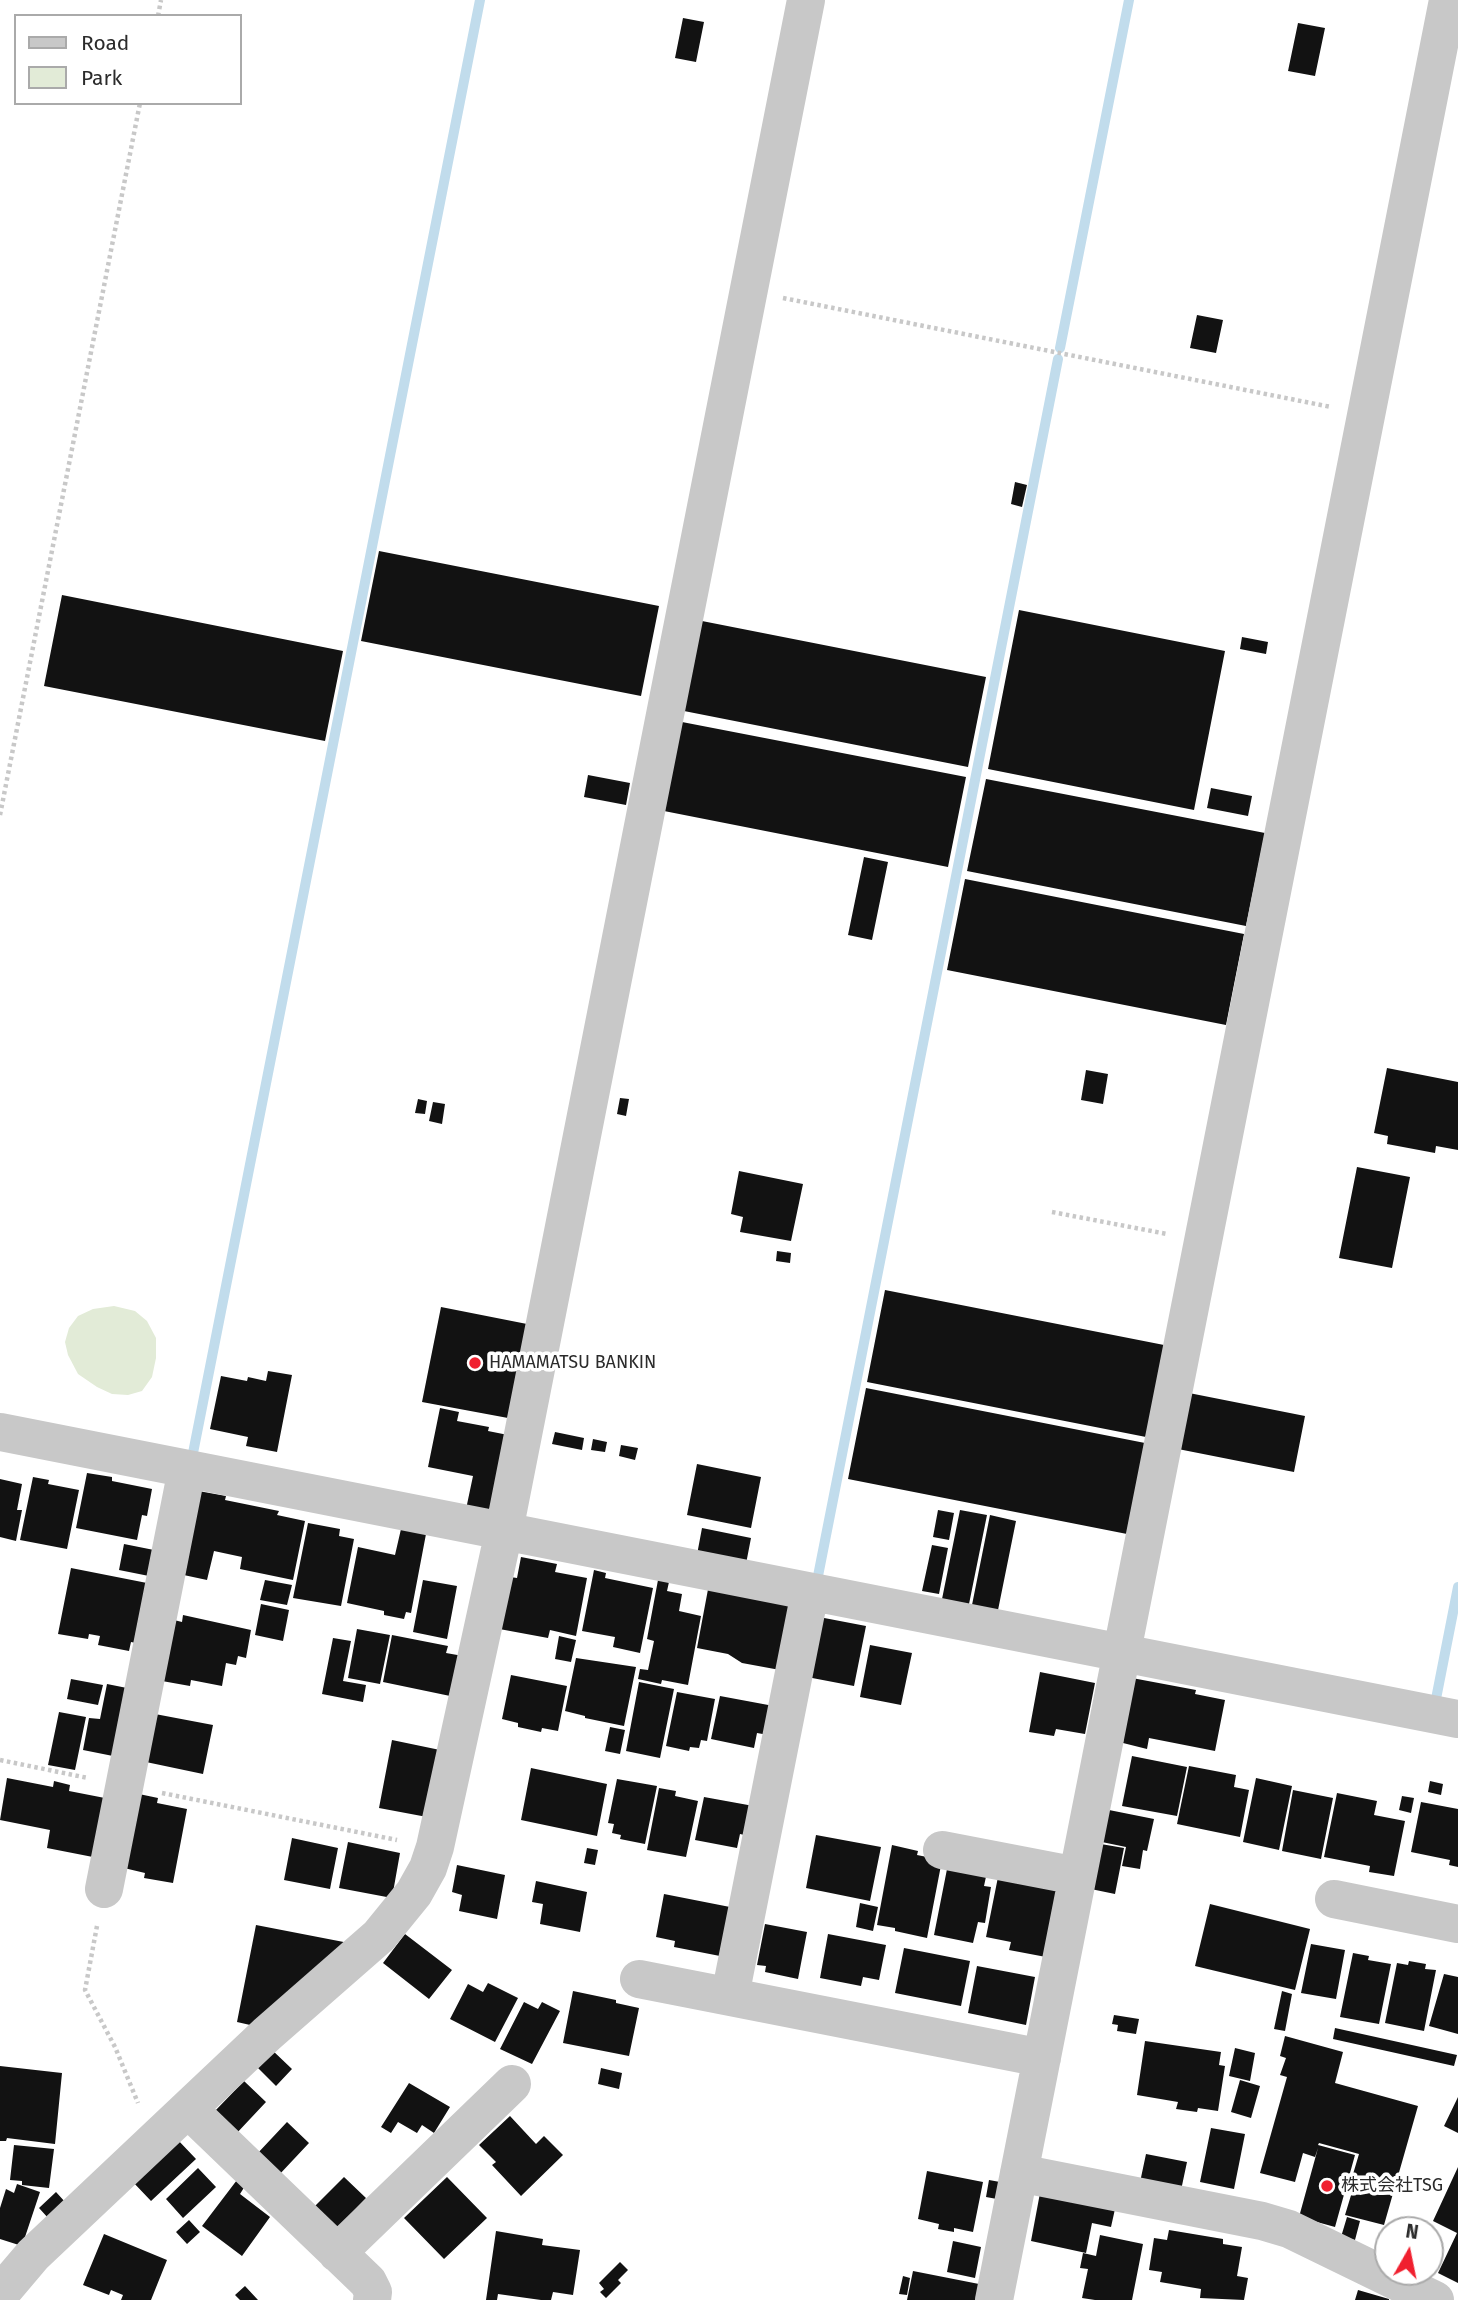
<!DOCTYPE html>
<meta charset="utf-8">
<style>
body{margin:0}
#map{position:relative;width:1458px;height:2300px;overflow:hidden;background:#fff;font-family:"Fira Sans",sans-serif}
canvas{display:block}
.legend{position:absolute;left:14px;top:14px;width:228px;height:91px;box-sizing:border-box;background:#fff;border:2px solid #aaa;margin:0;padding:9px 12px;list-style:none;font-size:21px;color:#2b2b2b}
.legend li{display:flex;align-items:center;gap:14px;height:35px}
.legend b{width:35px;border:2px solid #aaa}
.north{position:absolute;left:1374px;top:2216px;width:70px;height:70px;box-sizing:border-box;background:#fff;border:2px solid #aaa;border-radius:50%;rotate:9deg;font-size:19px;font-weight:700;line-height:28px;text-align:center;color:#2b2b2b}
.north::after{content:'';display:block;margin:auto;width:24px;height:32px;background:#f0202f;clip-path:polygon(50% 0,100% 100%,50% 72%,0 100%)}
</style>
<div id="map">
<canvas width="1458" height="2300"></canvas>
<ul class="legend">
<li><b style="height:9px;background:#c8c8c8"></b>Road</li>
<li><b style="height:19px;background:#e2ebd7"></b>Park</li>
</ul>
<div class="north">N</div>
</div>
<script>
const g = document.querySelector('canvas').getContext('2d');
g.lineJoin = 'round';
function fill(path, color) {
  g.fillStyle = color;
  g.fill(path, 'evenodd');
}
function poly(rows) {
  const path = new Path2D();
  for (const r of rows) {
    path.moveTo(r[0], r[1]);
    for (let i = 2; i < r.length; i += 2) path.lineTo(r[i], r[i + 1]);
  }
  return path;
}
function stroke(path, color, width, dash) {
  g.strokeStyle = color;
  g.lineWidth = width;
  g.lineCap = dash ? 'butt' : 'round';
  g.setLineDash(dash || []);
  g.stroke(path);
}
function write(font, color, halo, rows, align = 'center') {
  g.font = font + ' "Fira Sans","Noto Sans JP",sans-serif';
  g.lineWidth = 7;
  g.setLineDash([]);
  g.textBaseline = 'middle';
  g.strokeStyle = halo;
  g.fillStyle = color;
  for (const [text, x, y, turn = 0] of rows) {
    g.save();
    g.translate(x, y);
    g.rotate((+turn || 0) * Math.PI / 180);
    g.textAlign = isNaN(turn) ? turn : align;
    if (halo) g.strokeText(text, 0, 0);
    g.fillText(text, 0, 0);
    g.restore();
  }
}
const green = poly([
 [114,1306,135,1311,147,1321,156,1338,156,1358,152,1377,142,1391,128,1395,112,1394,97,1387,78,1374,68,1355,65,1342,69,1328,78,1316,93,1309]
]);
const stream = poly([
 [1060,348,1129,0],
 [192,1458,480,0],
 [817,1581,1058,359],
 [1435,1704,1458,1587]
]);
const building = poly([
 [683,18,704,22,696,62,675,58],
 [1298,23,1325,28,1315,76,1288,71],
 [1197,315,1223,320,1216,353,1190,348],
 [1015,482,1027,485,1022,507,1011,504],
 [379,551,659,606,641,696,361,641],
 [62,595,343,651,325,741,44,686],
 [1019,610,1225,651,1194,810,988,769],
 [702,621,986,677,968,767,684,711],
 [1242,637,1268,642,1266,654,1240,649],
 [682,722,966,777,948,867,664,811],
 [588,775,630,783,626,805,584,797],
 [986,779,1265,833,1246,926,967,871],
 [1211,788,1252,796,1248,816,1207,808],
 [864,857,888,862,872,940,848,935],
 [965,879,1244,934,1226,1025,947,970],
 [1387,1068,1458,1082,1458,1150,1436,1146,1435,1153,1387,1144,1388,1136,1374,1133],
 [1086,1070,1108,1074,1103,1104,1081,1100],
 [620,1098,629,1099,626,1116,617,1114],
 [418,1099,427,1101,425,1114,415,1113],
 [433,1102,445,1104,442,1124,429,1121],
 [1357,1167,1410,1177,1392,1268,1339,1258],
 [739,1171,803,1184,791,1241,740,1232,743,1217,731,1214],
 [777,1251,791,1253,790,1263,776,1261],
 [885,1290,1164,1345,1146,1437,867,1382],
 [441,1307,527,1324,508,1418,422,1402],
 [268,1371,292,1375,277,1452,246,1446,248,1437,210,1429,221,1376,247,1381,248,1377,266,1381],
 [866,1388,1145,1443,1127,1534,848,1479],
 [1189,1393,1305,1416,1294,1472,1178,1449],
 [440,1408,459,1412,457,1421,489,1427,488,1431,508,1435,491,1519,465,1514,473,1476,428,1467],
 [555,1432,584,1438,582,1450,552,1444],
 [593,1439,607,1442,605,1452,591,1450],
 [621,1445,638,1448,635,1460,619,1456],
 [697,1464,761,1477,751,1528,687,1515],
 [87,1473,112,1477,112,1481,152,1489,147,1516,142,1515,137,1540,76,1528],
 [33,1477,49,1480,48,1484,79,1490,67,1549,20,1540],
 [0,1479,22,1484,17,1510,22,1510,16,1541,0,1537],
 [193,1490,226,1496,225,1500,279,1511,277,1515,305,1521,293,1580,240,1569,242,1557,214,1551,207,1580,179,1574],
 [938,1510,954,1513,949,1540,933,1537],
 [960,1510,987,1515,968,1609,941,1604],
 [990,1515,1016,1521,997,1615,971,1610],
 [308,1523,340,1529,339,1536,354,1539,341,1606,293,1598],
 [702,1528,751,1538,745,1569,696,1560],
 [401,1529,426,1534,411,1613,406,1612,404,1619,384,1615,384,1611,347,1603,358,1547,395,1555],
 [124,1544,159,1551,154,1577,119,1570],
 [932,1545,948,1548,939,1594,922,1591],
 [521,1557,557,1564,555,1572,587,1578,576,1636,550,1630,548,1638,494,1628,504,1576,517,1578],
 [71,1568,147,1583,146,1645,131,1642,129,1651,98,1645,100,1636,89,1634,88,1639,58,1634],
 [594,1570,606,1573,605,1578,653,1588,640,1653,613,1647,615,1637,582,1631],
 [265,1580,292,1585,287,1605,260,1600],
 [423,1580,457,1586,447,1639,413,1632],
 [658,1580,669,1582,667,1591,682,1594,679,1611,701,1616,688,1685,662,1680,661,1684,638,1679,640,1669,648,1670,654,1641,647,1639],
 [709,1584,794,1601,780,1670,742,1663,728,1654,697,1648],
 [261,1604,289,1610,283,1641,255,1635],
 [183,1615,251,1630,246,1658,238,1656,236,1665,226,1663,222,1686,191,1680,190,1686,162,1681,174,1620,182,1622],
 [819,1617,866,1626,854,1686,807,1677],
 [357,1629,390,1635,380,1684,348,1678],
 [392,1635,448,1646,446,1653,463,1656,455,1697,383,1682],
 [559,1636,576,1640,571,1662,555,1659],
 [333,1638,351,1641,343,1681,366,1685,363,1702,322,1694],
 [870,1645,912,1653,901,1705,860,1697],
 [576,1658,636,1667,624,1726,585,1718,585,1716,565,1711],
 [1040,1672,1095,1683,1085,1734,1056,1729,1054,1736,1029,1732],
 [511,1675,567,1686,558,1731,542,1728,541,1732,518,1727,518,1723,502,1719],
 [1132,1678,1196,1690,1195,1694,1225,1700,1215,1751,1149,1738,1147,1749,1123,1743],
 [71,1679,103,1685,98,1705,67,1699],
 [639,1682,674,1689,660,1758,626,1751],
 [107,1684,137,1690,123,1758,83,1750,89,1718,100,1719],
 [677,1692,715,1699,707,1741,701,1740,699,1748,690,1747,689,1751,666,1746],
 [720,1696,779,1707,774,1736,757,1733,754,1748,711,1739],
 [59,1712,86,1717,75,1770,48,1765],
 [155,1714,213,1725,203,1774,146,1762],
 [610,1727,625,1730,620,1754,605,1751],
 [392,1740,440,1750,427,1817,379,1808],
 [1132,1756,1187,1767,1177,1816,1122,1806],
 [1189,1766,1236,1775,1234,1787,1249,1790,1240,1837,1177,1824],
 [531,1768,607,1784,597,1836,521,1820],
 [7,1778,53,1787,54,1781,70,1785,69,1791,110,1799,98,1858,47,1848,50,1830,0,1820],
 [1256,1778,1292,1786,1279,1850,1243,1842],
 [617,1779,657,1786,645,1844,620,1839,621,1835,612,1833,614,1824,608,1823],
 [1430,1781,1443,1784,1441,1795,1428,1792],
 [659,1788,676,1791,675,1796,698,1801,686,1857,647,1850],
 [1293,1790,1333,1798,1321,1859,1282,1851],
 [1337,1793,1377,1801,1374,1815,1405,1821,1394,1876,1369,1872,1370,1866,1324,1857],
 [139,1794,158,1798,157,1803,187,1809,173,1883,144,1878,145,1873,124,1868],
 [1402,1796,1414,1798,1411,1813,1399,1810],
 [704,1797,759,1807,753,1837,740,1834,737,1848,695,1840],
 [1421,1802,1458,1809,1458,1867,1449,1865,1450,1860,1411,1852],
 [1104,1809,1154,1819,1147,1851,1143,1850,1140,1869,1122,1866,1126,1847,1097,1841],
 [816,1835,881,1847,870,1901,806,1888],
 [292,1838,338,1848,330,1889,284,1880],
 [348,1842,400,1853,392,1898,339,1888],
 [1095,1843,1124,1848,1115,1894,1086,1888],
 [892,1845,918,1851,917,1855,942,1860,927,1938,895,1931,895,1928,877,1925],
 [587,1848,598,1850,595,1865,584,1863],
 [948,1864,987,1872,984,1886,991,1887,985,1923,978,1922,973,1943,934,1935],
 [457,1865,505,1875,497,1919,459,1911,462,1895,452,1892],
 [998,1877,1060,1889,1046,1957,1009,1950,1011,1942,986,1937],
 [536,1881,587,1892,580,1932,540,1924,543,1904,532,1902],
 [664,1894,730,1907,720,1956,674,1947,675,1941,656,1937],
 [860,1903,878,1907,873,1931,856,1927],
 [1210,1904,1310,1929,1295,1990,1195,1966],
 [765,1924,807,1932,798,1979,765,1972,766,1966,757,1965],
 [256,1925,354,1944,259,2027,237,2022],
 [405,1934,452,1970,429,1999,383,1963],
 [828,1934,886,1945,879,1980,863,1977,861,1986,820,1978],
 [1311,1944,1345,1950,1336,1999,1301,1993],
 [904,1948,970,1961,961,2006,895,1993],
 [1353,1953,1369,1956,1368,1960,1391,1964,1379,2024,1340,2017],
 [1409,1961,1426,1964,1425,1969,1436,1970,1424,2031,1385,2023,1397,1963,1408,1965],
 [977,1966,1035,1977,1026,2025,968,2013],
 [1444,1974,1458,1977,1458,2034,1429,2026],
 [488,1983,518,1998,495,2042,450,2019,468,1984,483,1992],
 [573,1991,616,2000,616,2003,639,2008,629,2056,563,2043],
 [1282,1991,1292,1994,1285,2031,1274,2029],
 [524,2002,538,2009,542,2002,560,2011,532,2064,500,2049],
 [1114,2015,1139,2019,1136,2034,1117,2031,1118,2025,1112,2024],
 [1335,2028,1457,2055,1454,2066,1333,2039],
 [1285,2036,1343,2052,1335,2083,1418,2106,1384,2225,1345,2215,1352,2192,1348,2191,1359,2154,1319,2143,1318,2145,1355,2155,1335,2227,1299,2217,1318,2148,1315,2157,1303,2153,1295,2182,1260,2173,1287,2077,1280,2075,1286,2058,1280,2056],
 [1145,2041,1221,2052,1219,2065,1225,2066,1218,2111,1198,2108,1197,2112,1176,2109,1178,2102,1137,2095],
 [1235,2048,1255,2053,1250,2081,1229,2076],
 [271,2049,292,2069,276,2086,255,2065],
 [0,2066,62,2073,55,2144,7,2138,6,2141,0,2141],
 [601,2068,622,2073,619,2089,598,2084],
 [1240,2080,1260,2086,1251,2118,1231,2112],
 [244,2081,266,2102,235,2135,213,2113],
 [409,2083,450,2107,434,2133,422,2125,417,2133,398,2122,391,2133,381,2127],
 [1458,2097,1458,2133,1444,2126],
 [510,2116,536,2144,544,2136,563,2155,521,2196,492,2165,496,2162,479,2145],
 [287,2122,309,2143,278,2176,256,2155],
 [1211,2128,1245,2134,1234,2189,1200,2182],
 [177,2139,196,2159,151,2201,132,2181],
 [14,2145,54,2149,49,2188,22,2185,22,2181,10,2180],
 [1146,2154,1187,2162,1180,2195,1139,2187],
 [1458,2167,1458,2283,1438,2273,1457,2233,1433,2221],
 [198,2168,216,2187,183,2218,166,2199],
 [927,2171,983,2182,973,2232,954,2228,954,2232,938,2229,939,2224,918,2219],
 [344,2177,366,2198,334,2231,312,2209],
 [447,2177,487,2218,444,2259,404,2218],
 [237,2180,245,2186,240,2194,270,2217,242,2256,202,2226],
 [989,2180,1000,2182,997,2199,986,2197],
 [17,2184,40,2192,22,2246,0,2239,0,2208,6,2189,14,2193],
 [56,2192,66,2203,49,2219,39,2208],
 [1040,2193,1115,2209,1111,2227,1092,2223,1086,2253,1031,2241],
 [1347,2217,1360,2221,1355,2240,1341,2237],
 [189,2220,200,2232,187,2244,176,2232],
 [1169,2230,1223,2239,1223,2244,1242,2247,1237,2276,1248,2278,1244,2300,1200,2298,1201,2289,1160,2282,1162,2272,1149,2270,1154,2238,1167,2240],
 [496,2231,543,2239,542,2245,580,2250,573,2295,553,2292,551,2300,541,2300,498,2294,497,2300,486,2300],
 [104,2234,167,2260,151,2300,121,2300,123,2295,111,2290,109,2295,83,2285],
 [1100,2235,1143,2244,1132,2300,1095,2300,1082,2298,1088,2269,1080,2268,1083,2253,1096,2256],
 [953,2241,981,2247,975,2278,947,2272],
 [620,2262,628,2270,618,2280,621,2283,606,2298,600,2292,604,2289,599,2283],
 [913,2271,979,2284,976,2300,907,2300],
 [903,2276,910,2278,907,2295,899,2294],
 [245,2286,258,2300,240,2300,235,2295],
 [1358,2290,1389,2299,1389,2300,1355,2300]
]);
const path = poly([
 [158,16,161,0],
 [783,298,1331,407],
 [0,815,140,103],
 [1052,1212,1167,1234],
 [0,1760,88,1778],
 [162,1793,397,1840],
 [97,1926,85,1990,115,2047,138,2103]
]);
const minor = poly([
 [0,1432,1458,1719],
 [942,1850,1077,1876],
 [104,1889,187,1469],
 [1334,1899,1458,1924],
 [639,1979,1042,2058],
 [730,1996,810,1592],
 [188,2109,368,2282,373,2292,372,2300],
 [1019,2173,1262,2221,1289,2229,1435,2300],
 [337,2253,512,2084],
 [0,2294,33,2255,267,2034,379,1936,414,1893,428,1868,435,1847,504,1531,806,0],
 [994,2300,1448,0]
]);
const markers = [
 [475,1363,7,"#f0202f"],
 [1327,2186,7,"#f0202f"]
];
const poiNames = [
 ["HAMAMATSU BANKIN",489,1363],
 ["株式会社TSG",1341,2186]
];
fill(green, '#e2ebd7');
stroke(stream, '#c1dcec', 10);
fill(building, '#121212');
stroke(path, '#c8c8c8', 4.5, [3.5, 3.5]);
stroke(minor, '#c8c8c8', 38);
for (const [x, y, r, color] of markers) {
  const dot = new Path2D();
  dot.arc(x, y, r, 0, 2 * Math.PI);
  g.fillStyle = color;
  g.fill(dot);
  stroke(dot, '#fff', 2.5);
}
write('18px', '#2b2b2b', '#fff', poiNames, 'left');
</script>
